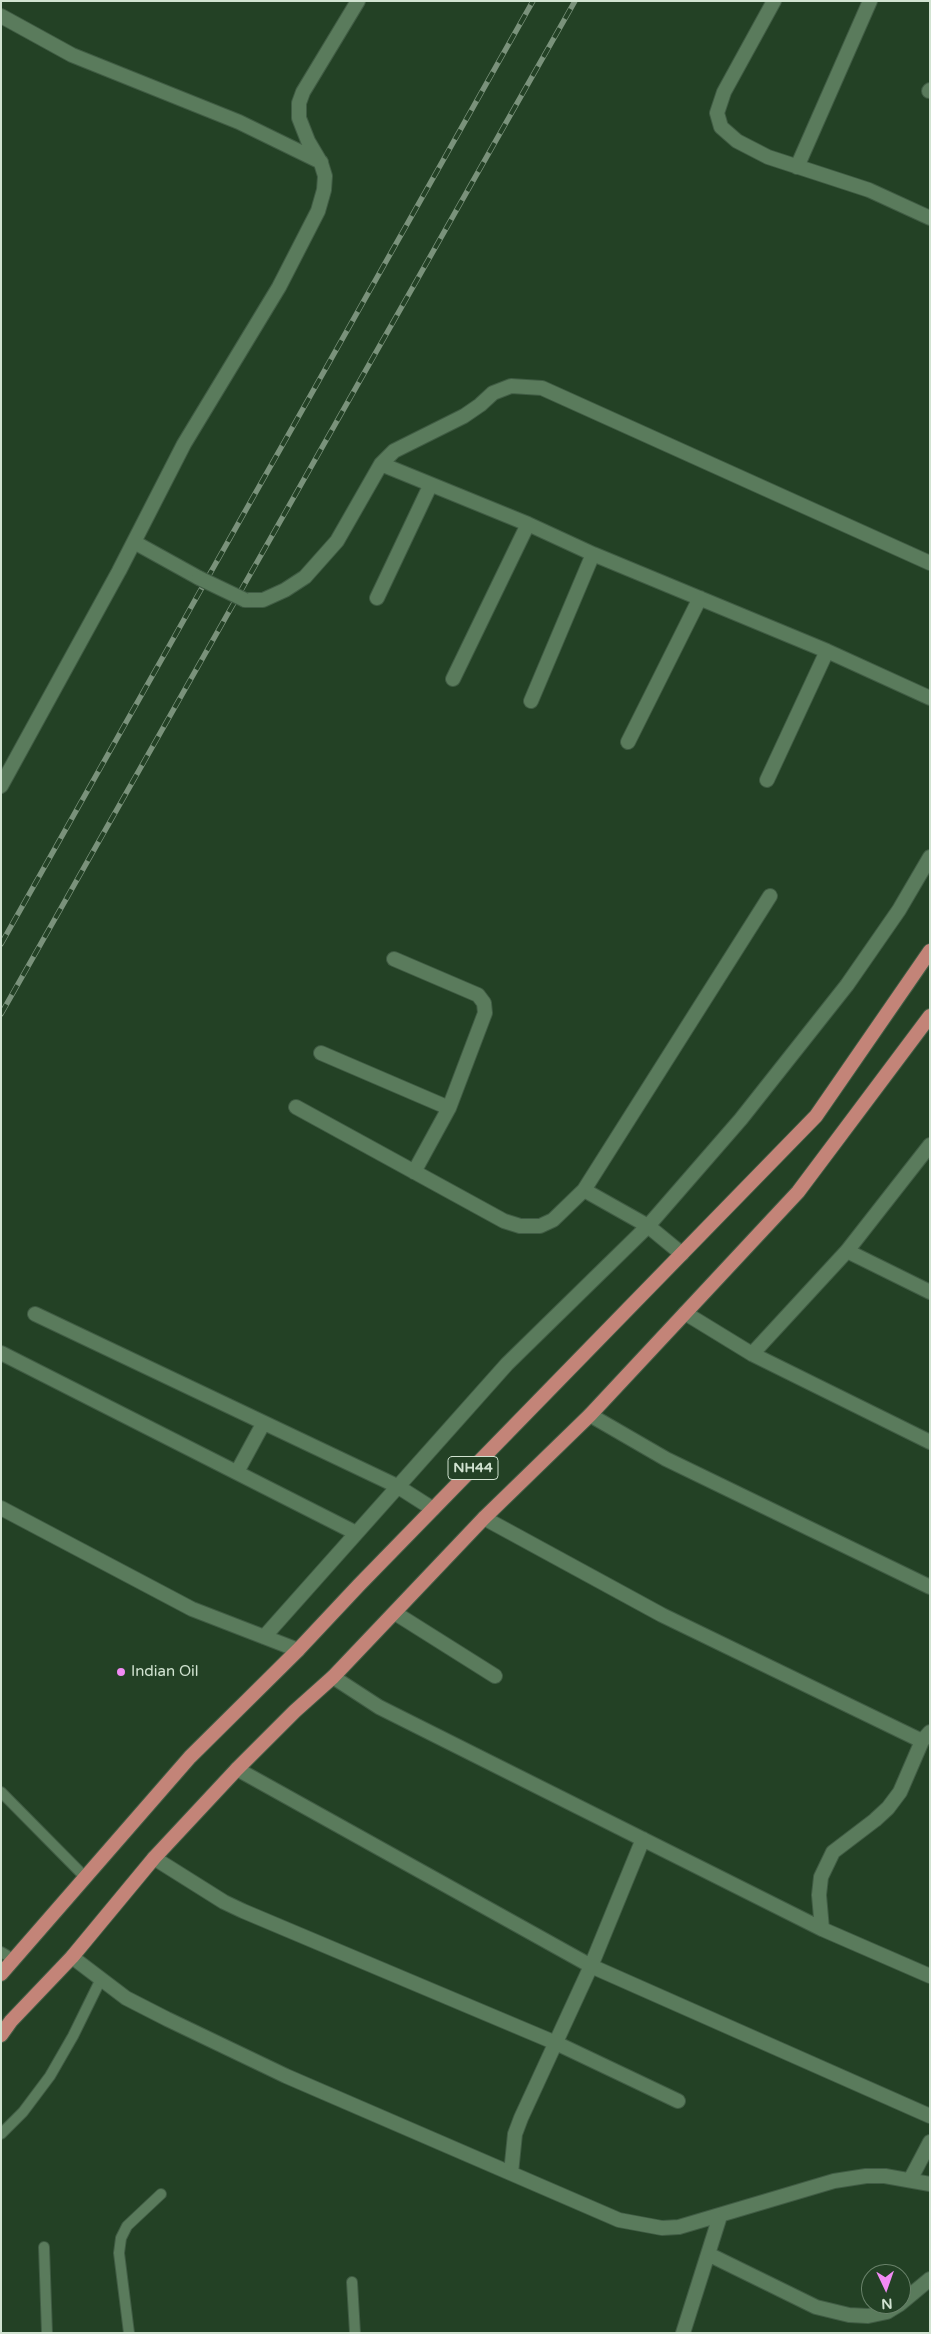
<!DOCTYPE html>
<style>
body{margin:0}
#map{position:relative;width:931px;height:2334px;overflow:hidden;background:#234125;font-family:"Varela Round",sans-serif}
canvas{display:block}
.frame{position:absolute;inset:0;border:2px solid #d1e3d1;pointer-events:none}
.north{position:absolute;left:861px;top:2264px;width:50px;height:50px;box-sizing:border-box;background:#234125;border:1px solid #69826a;border-radius:50%;rotate:177deg;font-size:14px;font-weight:700;line-height:20px;text-align:center;color:#d1e3d1}
.north::after{content:'';display:block;margin:auto;width:18px;height:22px;background:#f18af4;clip-path:polygon(50% 0,100% 100%,50% 72%,0 100%)}
</style>
<div id="map">
<canvas width="931" height="2334"></canvas>
<div class="frame"></div>
<div class="north">N</div>
</div>
<script>
const g = document.querySelector('canvas').getContext('2d');
g.lineJoin = 'round';
function poly(rows) {
  const path = new Path2D();
  for (const r of rows) {
    path.moveTo(r[0], r[1]);
    for (let i = 2; i < r.length; i += 2) path.lineTo(r[i], r[i + 1]);
  }
  return path;
}
function stroke(path, color, width, dash) {
  g.strokeStyle = color;
  g.lineWidth = width;
  g.lineCap = dash ? 'butt' : 'round';
  g.setLineDash(dash || []);
  g.stroke(path);
}
function write(font, color, halo, rows, align = 'center') {
  g.font = font + ' "Varela Round",sans-serif';
  g.lineWidth = 5;
  g.setLineDash([]);
  g.textBaseline = 'middle';
  g.strokeStyle = halo;
  g.fillStyle = color;
  for (const [text, x, y, turn = 0] of rows) {
    g.save();
    g.translate(x, y);
    g.rotate((+turn || 0) * Math.PI / 180);
    g.textAlign = isNaN(turn) ? turn : align;
    if (halo) g.strokeText(text, 0, 0);
    g.fillText(text, 0, 0);
    g.restore();
  }
}
const service = poly([
 [1,1792,84,1876],
 [1,1952,13,1959],
 [1,2134,23,2112,50,2076,73,2036,101,1979],
 [44,2247,47,2333],
 [352,2282,355,2333],
 [129,2333,119,2253,121,2238,127,2226,161,2194]
]);
const minor = poly([
 [774,1,724,92,717,113,721,127,737,141,768,157,869,190,930,218],
 [1,16,72,55,239,122,321,162],
 [929,91,930,90],
 [797,167,870,1],
 [381,464,528,524,593,554,827,651,930,698],
 [134,542,199,578],
 [377,598,430,486],
 [245,600,263,600,285,590,305,577,337,541,381,464,394,451,464,416,480,405,493,393,511,386,542,388,930,563],
 [453,679,528,524],
 [531,701,593,554],
 [628,742,700,598],
 [767,780,827,651],
 [1,786,119,571,184,444,279,287,318,211,324,190,325,176,321,163,308,141,299,118,299,103,303,92,358,1],
 [394,959,478,995,484,1003,485,1013,449,1108,414,1172],
 [321,1053,449,1108],
 [296,1107,504,1221,520,1226,540,1226,553,1220,584,1190,648,1226,682,1254],
 [584,1190,770,896],
 [847,1251,930,1292],
 [685,1313,752,1354,930,1442],
 [35,1314,397,1486,433,1509],
 [1,1353,356,1533],
 [752,1354,847,1251,930,1145],
 [590,1415,666,1459,930,1587],
 [237,1472,263,1424],
 [1,1508,192,1609,298,1650],
 [484,1518,662,1615,922,1741],
 [395,1613,495,1676],
 [264,1637,507,1364,648,1226,741,1119,847,985,899,910,930,857],
 [333,1677,379,1707,822,1929,930,1976],
 [237,1769,591,1966,930,2116],
 [154,1858,224,1902,243,1911,556,2043,678,2101],
 [822,1929,819,1895,821,1877,833,1852,875,1820,888,1808,900,1792,922,1741,930,1732],
 [72,1957,126,1998,167,2019,286,2076,619,2220,662,2228,679,2227,834,2181,866,2176,885,2176,930,2184],
 [511,2173,515,2134,521,2118,591,1966,643,1839],
 [910,2180,930,2142],
 [708,2254,816,2307,849,2315,868,2316,887,2312,900,2304],
 [901,2303,930,2279],
 [683,2333,720,2216]
]);
const trunk = poly([
 [1,1974,190,1757,298,1650,359,1585,816,1116,930,951],
 [1,2035,11,2021,72,1957,154,1858,237,1769,295,1711,333,1677,484,1518,590,1415,798,1192,930,1016]
]);
const rail = poly([
 [1,944,533,1],
 [1,1014,575,1]
]);
const minorBridge = poly([
 [199,578,245,600]
]);
const markers = [
 [121,1672,5,"#f18af4"]
];
const shields = [
 [473,1468,50]
];
const shieldNames = [
 ["NH44",473,1468]
];
const poiNames = [
 ["Indian Oil",131,1672]
];
stroke(service, '#405c44', 12);
stroke(minor, '#405c44', 16);
stroke(trunk, '#405c44', 16);
stroke(service, '#5a7b5c', 10);
stroke(minor, '#5a7b5c', 14);
stroke(trunk, '#c38478', 14);
stroke(rail, '#7a927b', 5.5);
stroke(rail, '#234125', 4, [11]);
stroke(minorBridge, '#405c44', 16, []);
stroke(minorBridge, '#5a7b5c', 14);
for (const [x, y, r, color] of markers) {
  const dot = new Path2D();
  dot.arc(x, y, r, 0, 2 * Math.PI);
  g.fillStyle = color;
  g.fill(dot);
  stroke(dot, '#234125', 2);
}
for (const [x, y, w] of shields) {
  const box = new Path2D();
  box.roundRect(x - w / 2, y - 11.5, w, 23, 4);
  g.fillStyle = '#234125';
  g.fill(box);
  stroke(box, '#d1e3d1', 1);
}
write('bold 14px', '#d1e3d1', null, shieldNames);
write('15px', '#d1e3d1', '#234125', poiNames, 'left');
</script>
